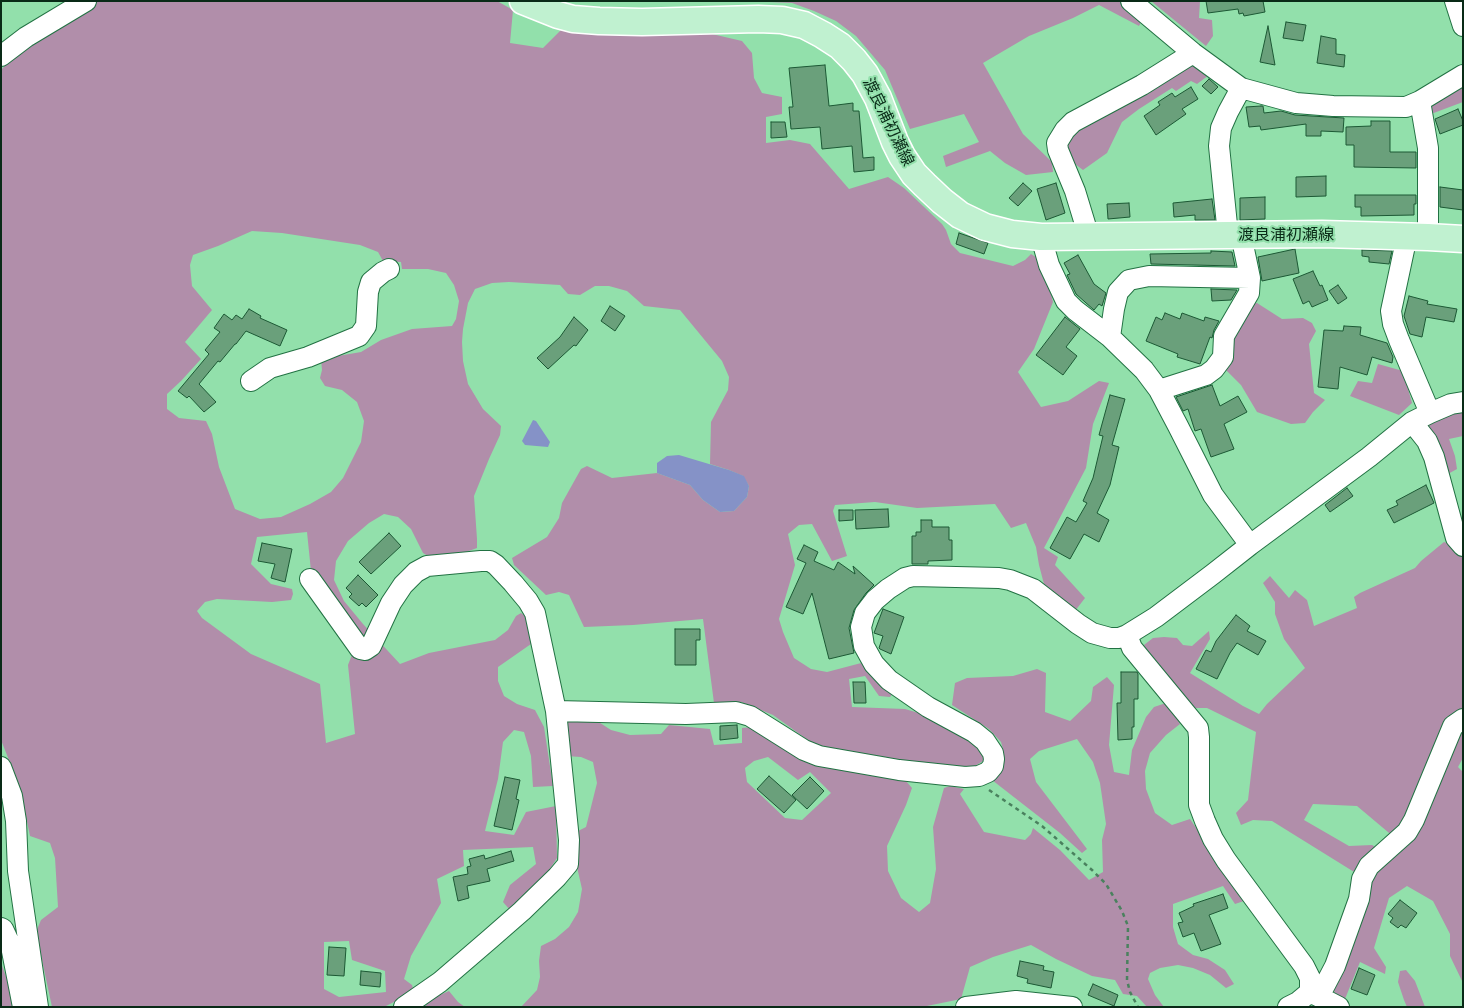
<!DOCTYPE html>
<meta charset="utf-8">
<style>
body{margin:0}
#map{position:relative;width:1464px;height:1008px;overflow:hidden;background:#92e0ab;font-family:Cabin,sans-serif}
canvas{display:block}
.frame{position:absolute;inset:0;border:2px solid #092a17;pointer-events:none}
</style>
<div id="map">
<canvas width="1464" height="1008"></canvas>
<div class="frame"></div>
</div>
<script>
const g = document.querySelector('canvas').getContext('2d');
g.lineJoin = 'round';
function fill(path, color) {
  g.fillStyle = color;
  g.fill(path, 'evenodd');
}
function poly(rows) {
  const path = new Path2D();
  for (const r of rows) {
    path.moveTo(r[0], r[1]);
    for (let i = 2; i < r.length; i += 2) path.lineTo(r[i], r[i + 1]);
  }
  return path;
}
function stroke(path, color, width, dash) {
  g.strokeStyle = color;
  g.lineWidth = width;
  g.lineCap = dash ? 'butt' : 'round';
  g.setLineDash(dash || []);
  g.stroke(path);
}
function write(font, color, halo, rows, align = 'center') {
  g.font = font + ' Cabin,"Noto Sans JP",sans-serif';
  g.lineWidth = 4;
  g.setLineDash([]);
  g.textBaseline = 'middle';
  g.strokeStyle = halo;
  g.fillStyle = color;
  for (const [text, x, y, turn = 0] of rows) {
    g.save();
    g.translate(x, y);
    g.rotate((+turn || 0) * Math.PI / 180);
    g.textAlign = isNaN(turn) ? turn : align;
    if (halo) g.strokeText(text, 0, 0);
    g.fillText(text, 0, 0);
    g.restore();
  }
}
const green = poly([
 [94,1,497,1,513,10,510,43,543,48,564,27,642,33,712,34,742,41,752,53,754,78,762,93,782,97,782,114,766,117,766,143,790,140,810,144,849,189,888,177,904,188,942,224,946,230,951,244,960,253,1013,266,1025,260,1031,254,1039,259,1049,286,1053,302,1034,349,1018,372,1041,407,1068,401,1099,381,1109,383,1093,424,1086,468,1044,548,1058,557,1055,565,1085,598,1075,611,1044,584,1039,565,1036,547,1026,523,1011,528,995,504,917,508,875,502,835,505,833,511,847,556,832,561,812,524,799,525,788,534,795,565,779,619,783,632,794,658,811,669,827,672,865,662,893,693,890,697,879,696,865,676,849,679,852,707,905,709,929,716,977,745,984,754,983,761,975,766,963,769,831,750,812,743,773,715,741,702,714,703,703,619,633,625,584,627,569,595,559,592,546,595,514,565,512,558,547,537,559,518,562,503,581,469,587,466,612,478,657,473,690,485,703,500,720,512,734,511,747,497,749,486,743,476,729,470,710,464,711,422,728,390,729,377,722,361,680,310,644,306,627,291,609,286,595,286,580,295,568,294,560,285,509,282,492,283,475,289,468,303,463,329,462,342,463,361,468,384,483,409,501,426,500,435,489,459,474,496,477,539,477,548,466,552,433,559,423,553,411,529,398,517,384,514,369,523,348,541,336,561,334,580,344,601,363,624,400,664,429,653,495,640,508,630,516,616,521,613,529,619,534,639,531,644,498,667,498,681,504,696,517,704,535,710,544,727,553,786,533,787,531,756,524,732,514,730,503,742,498,779,485,831,514,835,526,812,556,806,557,858,548,872,510,910,503,902,510,885,536,864,533,847,463,850,464,866,437,879,441,903,411,956,404,979,412,985,414,992,384,1007,52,1007,36,932,41,920,58,907,55,858,50,843,30,836,20,788,1,740,1,70,16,54],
 [252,231,282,233,360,245,378,252,383,261,401,262,402,269,428,269,446,273,454,285,459,301,456,319,452,326,412,329,381,340,361,352,338,356,330,356,321,359,322,370,320,378,325,386,342,390,357,402,364,421,361,442,343,478,331,492,310,504,281,517,260,519,235,509,219,467,212,434,206,421,179,418,167,409,167,394,181,381,201,359,185,342,212,310,192,286,190,265,193,255,218,246],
 [307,532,311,571,358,639,348,665,355,734,326,743,320,684,251,654,202,618,197,611,205,602,217,599,272,602,291,600,293,594,292,589,271,584,251,564,257,537],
 [349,941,352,960,385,971,386,992,339,997,324,989,324,942],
 [747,1,1119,1,1142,20,1139,26,1099,5,1073,18,1029,36,983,63,1023,134,1052,162,1053,172,1026,175,1005,163,990,151,946,167,943,156,979,142,964,114,910,129,885,70,856,36,836,21,814,11,792,3],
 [1151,1,1200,1,1199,18,1212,20,1213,36,1206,46],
 [1189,60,1209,75,1197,84,1191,81,1176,91,1172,88,1139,109,1122,122,1107,153,1083,170,1071,161,1067,149,1067,140,1077,130],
 [1463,80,1463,102,1431,114,1429,104],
 [1257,303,1282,319,1303,318,1312,323,1316,331,1309,344,1314,393,1325,400,1313,412,1305,423,1291,424,1257,412,1241,385,1226,370,1234,333,1249,304],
 [1378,364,1403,371,1412,403,1399,415,1350,396,1358,381,1372,383],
 [1463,407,1463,436,1449,439,1455,456,1457,469,1446,475,1426,421],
 [1444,542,1457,547,1463,545,1463,758,1458,767,1463,772,1463,983,1450,956,1450,934,1433,901,1407,886,1389,898,1374,948,1386,967,1385,974,1360,962,1345,999,1335,993,1332,988,1367,880,1272,821,1253,820,1241,825,1236,813,1248,800,1256,732,1207,708,1194,708,1148,657,1144,645,1153,638,1164,637,1177,638,1183,645,1192,646,1209,631,1210,639,1190,673,1243,706,1259,714,1267,704,1305,668,1284,639,1275,614,1275,602,1263,583,1270,576,1289,598,1295,590,1307,600,1314,626,1357,608,1354,597,1360,593,1415,568,1421,561],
 [1313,804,1357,806,1401,843,1389,855,1372,845,1349,846,1304,820],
 [1037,669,1046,673,1045,712,1070,721,1091,701,1093,687,1107,677,1114,685,1109,745,1114,772,1129,775,1132,750,1146,717,1154,707,1166,703,1176,716,1180,724,1166,735,1150,753,1145,771,1146,789,1155,813,1172,825,1190,819,1211,850,1247,900,1235,904,1223,886,1173,904,1173,927,1178,944,1193,955,1208,959,1225,970,1234,984,1226,988,1210,975,1193,968,1178,965,1160,968,1150,973,1148,979,1155,995,1164,1007,1147,1007,1137,996,1123,994,1115,980,1092,976,1056,959,1031,945,993,957,970,967,961,999,922,1007,521,1007,537,990,540,977,539,961,541,946,555,939,569,927,578,912,582,889,577,867,576,832,586,827,597,783,593,762,581,757,566,756,561,720,594,719,611,730,630,735,661,734,669,725,710,729,714,745,742,743,742,728,752,727,798,756,824,767,880,775,906,781,912,788,906,805,887,846,888,871,901,898,919,912,930,903,936,869,933,827,944,788,950,786,964,789,960,794,984,832,1025,840,1031,834,1033,828,1060,850,1089,880,1103,872,1102,840,1106,824,1100,783,1093,762,1077,739,1039,751,1030,759,1036,782,1087,849,1082,853,1060,833,992,780,999,771,1003,749,1001,742,989,729,952,705,955,683,967,678,1013,676],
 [768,757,798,780,810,772,831,793,802,820,785,818,747,782,745,768,754,761],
 [1,963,11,990,13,1007,1,1007],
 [1406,970,1415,981,1425,1007,1407,1007,1404,1000,1398,982,1400,971],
 [449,991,458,1002,465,1007,424,1007,433,998]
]);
const water = poly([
 [533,420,536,421,550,442,548,447,525,445,522,441],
 [679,455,729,470,744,476,749,486,747,497,734,511,720,512,703,500,690,485,657,473,657,463,667,456]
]);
const building = poly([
 [1206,1,1263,1,1265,12,1244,16,1243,13,1239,14,1238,9,1208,13,1206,1],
 [1286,22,1306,25,1303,41,1283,38,1286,22],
 [1268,26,1275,65,1260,62,1268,26],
 [1321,36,1336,39,1336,54,1345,55,1344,67,1317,63,1321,36],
 [825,65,829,106,853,103,853,111,859,111,863,158,874,157,874,170,854,172,852,146,822,149,820,127,791,129,789,107,793,107,789,68,825,65],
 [1209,79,1218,87,1211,94,1202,86,1209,79],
 [1191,87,1198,99,1182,109,1186,114,1156,135,1144,116,1160,105,1158,102,1172,93,1175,97,1191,87],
 [1261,106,1263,106,1264,113,1281,111,1295,115,1344,118,1343,132,1321,131,1321,136,1306,136,1306,124,1261,130,1260,126,1249,127,1246,107,1261,106],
 [1458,109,1463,121,1463,125,1440,134,1435,119,1458,109],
 [1371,121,1390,121,1390,152,1416,152,1416,168,1354,167,1354,145,1346,145,1346,127,1371,126,1371,121],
 [771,122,785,122,787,137,771,138,771,122],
 [1326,176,1326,196,1296,197,1296,177,1326,176],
 [1023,183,1032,191,1018,206,1009,198,1023,183],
 [1056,183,1065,213,1046,220,1037,189,1056,183],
 [1440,187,1463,190,1463,210,1440,207,1440,187],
 [1355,195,1416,195,1416,204,1414,204,1414,215,1361,216,1361,207,1355,207,1355,195],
 [1265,197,1265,219,1240,220,1240,198,1265,197],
 [1212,199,1215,220,1195,220,1195,215,1174,217,1173,203,1212,199],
 [1129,203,1130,217,1108,219,1107,204,1129,203],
 [959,233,988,243,984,254,956,244,959,233],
 [1295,249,1299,273,1262,281,1258,257,1295,249],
 [1362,250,1392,251,1389,264,1369,262,1369,257,1362,256,1362,250],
 [1211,251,1232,252,1235,266,1151,264,1150,254,1211,253,1211,251],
 [1078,255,1094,284,1106,293,1102,306,1099,304,1094,310,1076,294,1067,275,1070,274,1064,263,1078,255],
 [1313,271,1320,286,1322,285,1328,300,1312,307,1309,301,1303,304,1293,279,1313,271],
 [1338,285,1347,298,1338,304,1329,291,1338,285],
 [1211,289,1237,290,1231,300,1212,301,1211,289],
 [1409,296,1428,301,1427,304,1457,309,1454,322,1426,317,1422,337,1410,334,1404,316,1409,296],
 [610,306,625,316,615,331,601,321,610,306],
 [249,309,261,316,260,318,287,330,280,346,246,331,236,344,235,344,220,362,218,361,199,384,216,402,204,412,189,396,187,398,178,391,209,354,205,350,220,332,214,328,224,314,232,320,236,315,242,319,249,309],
 [1165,313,1180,319,1182,313,1204,321,1205,317,1219,321,1214,330,1212,338,1210,337,1200,364,1177,357,1178,354,1146,341,1156,317,1162,320,1165,313],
 [574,317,588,330,576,346,574,345,548,369,537,358,560,337,574,317],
 [1065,317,1080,329,1066,347,1077,356,1063,375,1036,355,1065,317],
 [1344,326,1361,327,1360,335,1387,343,1393,357,1392,363,1372,357,1367,375,1340,367,1338,389,1318,387,1324,330,1343,331,1344,326],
 [1212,385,1220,406,1238,396,1247,412,1224,424,1234,449,1211,457,1201,429,1195,431,1188,409,1183,411,1176,397,1212,385],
 [1110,395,1125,399,1112,445,1119,447,1110,485,1097,513,1109,520,1099,542,1084,534,1070,559,1050,548,1067,517,1076,522,1087,503,1083,501,1093,478,1103,436,1099,435,1110,395],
 [1426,485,1434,503,1394,523,1387,510,1398,505,1396,501,1426,485],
 [1347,488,1353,496,1330,512,1325,505,1347,488],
 [888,509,889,527,856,529,855,510,888,509],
 [839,510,853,510,853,520,839,521,839,510],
 [921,520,932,520,932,527,949,527,949,540,952,540,952,560,928,561,928,564,912,564,912,536,916,536,916,532,921,532,921,520],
 [389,533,401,546,371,574,359,562,389,533],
 [262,543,292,549,285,582,271,578,275,564,258,561,262,543],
 [804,545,818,552,814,561,834,570,838,562,855,574,853,566,874,585,866,593,854,610,849,628,854,653,829,659,812,593,803,614,786,607,806,563,797,559,804,545],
 [358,575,378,595,366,607,362,603,359,606,349,597,352,594,346,588,358,575],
 [883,609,904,617,891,654,880,649,879,648,883,636,874,633,883,609],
 [1236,615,1250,626,1247,631,1266,641,1258,655,1237,643,1230,653,1217,679,1196,669,1206,650,1211,652,1216,641,1236,615],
 [675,629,700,629,700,640,696,640,696,665,675,665,675,629],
 [1121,672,1137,672,1138,674,1138,699,1134,699,1134,727,1132,727,1132,739,1118,740,1117,703,1121,703,1121,672],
 [853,682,865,682,866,703,854,703,853,682],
 [737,725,738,738,720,740,720,726,737,725],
 [769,776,796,800,784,813,757,789,769,776],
 [505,777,520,780,516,799,519,800,512,830,494,826,505,777],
 [810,777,824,791,807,809,792,795,810,777],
 [511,851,514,861,487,869,490,881,467,886,469,898,458,901,453,877,468,874,467,867,471,866,469,859,484,855,485,859,511,851],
 [1223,894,1228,908,1209,915,1221,944,1201,951,1194,933,1183,937,1178,923,1183,922,1179,913,1194,906,1193,904,1223,894],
 [1400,900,1417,913,1406,928,1401,925,1398,928,1390,922,1393,918,1388,914,1400,900],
 [329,947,346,948,344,976,327,975,329,947],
 [1020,961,1044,966,1043,970,1054,972,1051,988,1027,983,1028,979,1017,976,1020,961],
 [1359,968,1375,975,1367,995,1351,989,1359,968],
 [361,971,381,973,380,987,360,985,361,971],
 [1093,984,1118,995,1114,1006,1088,995,1093,984]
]);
const path = poly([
 [989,790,1042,826,1092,870,1106,884,1122,911,1128,926,1127,980,1130,992,1138,1007]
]);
const minor = poly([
 [1131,1,1193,53,1241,88,1296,103,1333,106,1406,107,1420,101,1463,75],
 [1455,1,1463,26],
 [1,56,26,37,86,1],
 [1420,101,1428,148,1428,237],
 [1228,235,1219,146,1221,128,1228,112,1241,88],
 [1407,236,1391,311,1393,324,1399,340,1430,413],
 [1041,237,1049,265,1066,301,1075,310,1110,337,1144,370,1159,390,1178,426,1213,495,1250,545],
 [1089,237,1075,191,1058,150,1057,143,1065,130,1073,122,1142,85,1193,53],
 [1110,337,1114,309,1118,292,1129,280,1149,276,1250,278],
 [251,381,270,368,308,357,359,336,366,326,368,292,371,282,383,272,389,269],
 [1159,390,1206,375,1214,369,1223,357,1224,336,1249,293,1250,278,1241,235],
 [1412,422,1427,441,1434,457,1456,538,1463,546],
 [310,579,360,649,365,650,371,646,391,603,403,585,416,572,427,566,481,561,490,561,496,565,513,583,528,601,535,613,556,711],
 [1127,635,1132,648,1198,728,1199,737,1199,805,1205,821,1213,839,1226,860,1304,966,1310,978,1310,992,1298,1002,1288,1007],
 [1,767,12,796,16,821,18,871,38,1007],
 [1,928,3,929,11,946,23,1007],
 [1310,992,1339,1007],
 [1315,995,1324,987,1335,966,1359,899,1362,879,1369,866,1407,832,1414,820,1453,726,1463,719],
 [404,1007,440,982,490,939,522,911,557,877,568,864,569,840,556,711,686,714,736,712,750,716,804,750,819,756,899,770,965,777,979,776,988,772,993,766,994,759,993,753,985,741,974,732,928,707,889,680,874,664,864,646,861,627,865,613,875,600,888,589,905,578,913,576,999,578,1010,580,1033,589,1078,624,1092,633,1110,638,1119,638,1127,635,1156,617,1213,574,1250,545,1369,457,1412,422,1430,413,1451,404,1463,402],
 [966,1007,1016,1001,1072,1007]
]);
const major = poly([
 [523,1,558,15,573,19,599,21,642,22,758,19,782,20,804,25,823,35,840,46,854,60,865,74,878,98,895,142,902,156,914,174,925,185,942,201,960,215,985,227,1012,234,1041,237,1322,234,1428,237,1463,239]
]);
const streetNames = [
 ["渡良浦初瀬線",888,122,64],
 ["渡良浦初瀬線",1286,235]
];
fill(green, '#b18eaa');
fill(water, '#8592c7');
fill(building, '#6aa07b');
stroke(building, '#1c5834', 1);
stroke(minor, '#227243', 22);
stroke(major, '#fff', 29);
stroke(path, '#4a815e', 2.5, [4, 4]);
stroke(minor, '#fff', 20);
stroke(major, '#c0f1d0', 26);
write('16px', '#092a17', '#92e0ab', streetNames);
</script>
